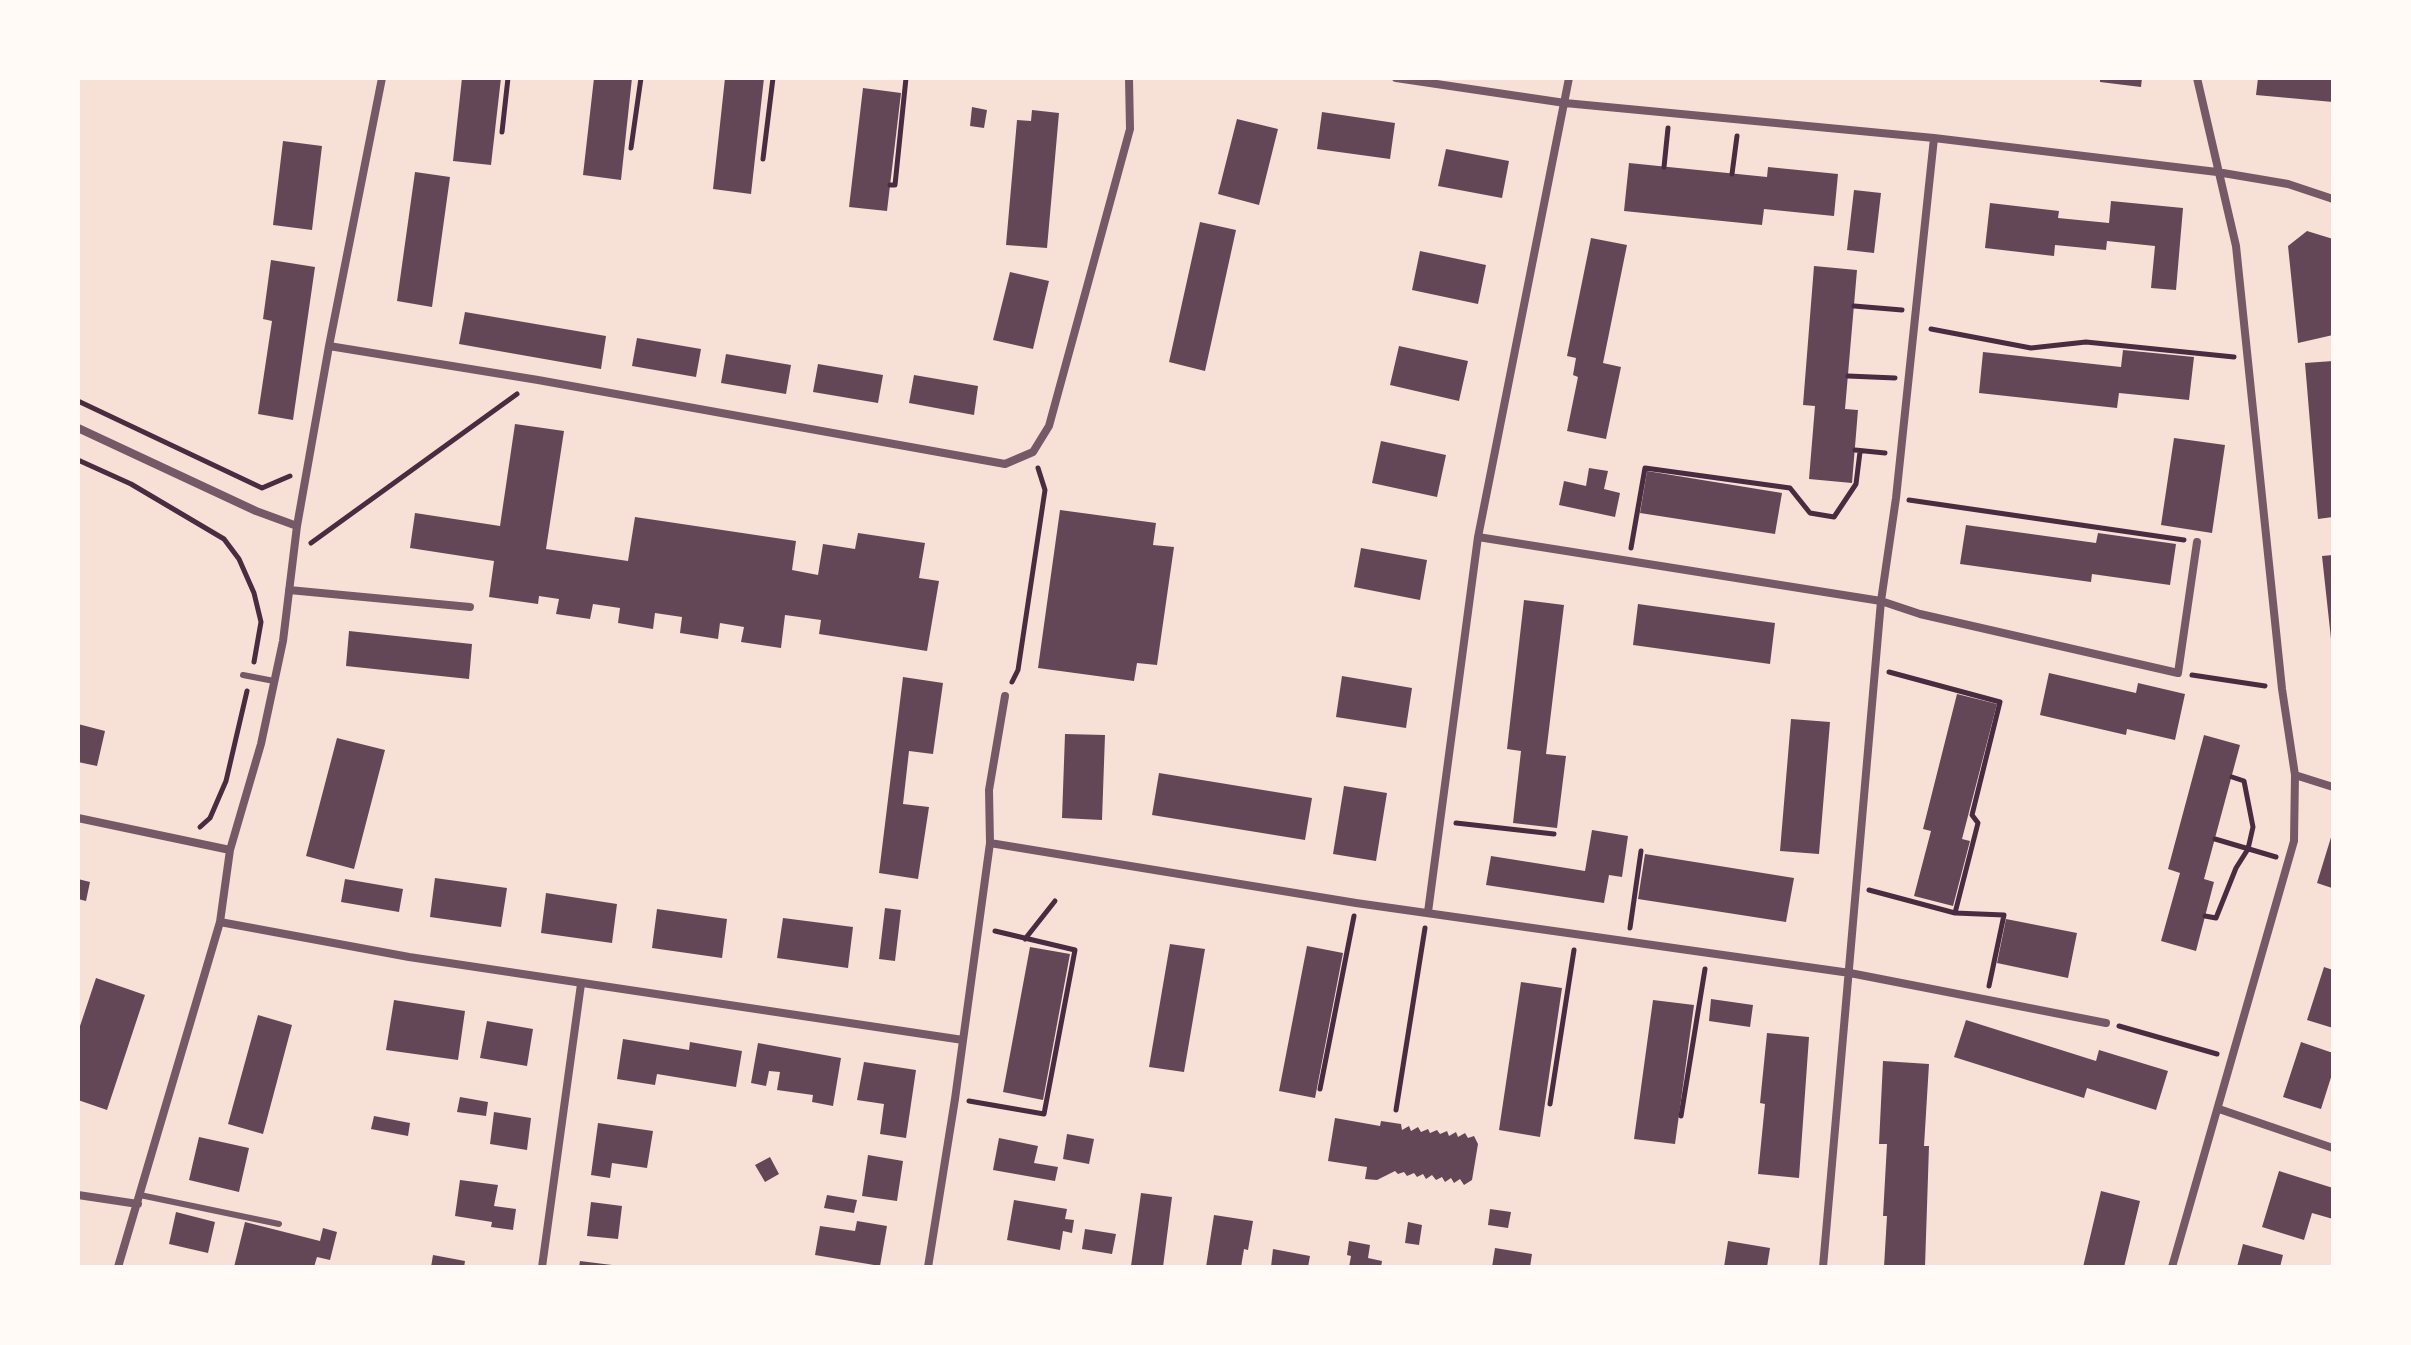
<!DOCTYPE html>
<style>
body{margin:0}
#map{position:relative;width:2411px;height:1345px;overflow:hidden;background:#f7e1d7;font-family:"Sofia Sans Condensed",sans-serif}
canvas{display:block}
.frame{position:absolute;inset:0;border:80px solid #fffaf5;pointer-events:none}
</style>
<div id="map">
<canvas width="2411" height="1345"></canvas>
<div class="frame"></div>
</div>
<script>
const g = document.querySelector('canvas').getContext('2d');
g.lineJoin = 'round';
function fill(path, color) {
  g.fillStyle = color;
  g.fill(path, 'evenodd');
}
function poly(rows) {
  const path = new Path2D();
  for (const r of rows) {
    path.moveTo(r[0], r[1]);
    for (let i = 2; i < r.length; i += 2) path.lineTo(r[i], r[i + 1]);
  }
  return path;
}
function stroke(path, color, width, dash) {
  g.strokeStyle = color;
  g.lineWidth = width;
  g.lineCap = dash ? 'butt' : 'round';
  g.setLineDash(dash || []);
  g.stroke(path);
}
const building = poly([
 [462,78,501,78,491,165,453,161],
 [594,78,632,78,621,180,583,175],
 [725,78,764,78,751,194,713,189],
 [2100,78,2142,78,2141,87,2100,82],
 [2258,78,2333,78,2333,102,2256,95],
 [863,88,901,93,887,211,849,207],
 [972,107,987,110,984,128,970,126],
 [1032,110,1059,113,1047,248,1006,245,1017,120,1031,121],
 [1322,112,1395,123,1390,159,1317,149],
 [1237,119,1278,129,1259,205,1218,194],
 [283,141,322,146,312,230,273,225],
 [1446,149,1509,161,1502,198,1438,186],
 [1629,163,1767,177,1768,167,1838,174,1834,216,1764,209,1762,225,1624,211],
 [415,172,450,177,432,307,397,301],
 [1854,190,1881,193,1874,253,1847,250],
 [2111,201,2183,208,2176,290,2151,288,2155,246,2107,241,2106,250,2055,245,2054,256,1985,248,1990,203,2059,211,2058,218,2109,223],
 [1200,222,1236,230,1205,371,1169,362],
 [2307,231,2333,239,2333,335,2298,343,2288,246],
 [1591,238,1627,245,1603,363,1621,367,1606,439,1567,431,1578,377,1573,375,1576,358,1567,356],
 [1420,251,1486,265,1478,304,1412,290],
 [271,260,315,267,293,420,258,414,272,321,263,319],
 [1814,266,1857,270,1845,409,1858,410,1852,483,1809,479,1815,406,1803,405],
 [1010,272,1049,281,1033,349,993,340],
 [465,312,606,336,601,369,459,344],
 [637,338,701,349,696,377,632,366],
 [1399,346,1468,361,1459,401,1390,385],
 [2123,350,2194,357,2189,400,2119,393,2117,408,1979,393,1983,352,2121,367],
 [726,354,791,365,786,394,721,383],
 [2333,361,2333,517,2318,519,2305,363],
 [818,364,883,375,878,403,813,392],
 [914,375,978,386,974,415,909,403],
 [515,424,564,431,546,549,628,561,635,517,796,541,792,570,818,575,823,544,855,549,858,533,925,543,919,578,939,581,927,651,819,634,821,620,785,615,781,648,741,642,744,627,720,623,718,639,680,633,682,617,655,613,653,629,618,623,620,608,593,604,590,619,556,614,559,599,539,596,538,604,489,597,494,561,410,548,415,513,500,526],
 [2174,438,2225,445,2212,533,2161,525],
 [1381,441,1446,455,1437,497,1372,483],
 [1589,468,1608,471,1604,489,1620,493,1615,517,1559,505,1564,481,1586,486],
 [1647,471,1782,493,1775,534,1640,513],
 [1060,510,1156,523,1153,545,1174,547,1157,665,1137,663,1134,681,1038,668],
 [1966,525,2096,543,2098,533,2176,544,2170,585,2092,574,2091,582,1960,564],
 [1361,548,1427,560,1420,600,1354,587],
 [2333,555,2333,639,2331,639,2322,556],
 [1524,600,1564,605,1546,754,1566,756,1557,828,1513,823,1521,751,1507,749],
 [1638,604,1775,623,1770,664,1633,645],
 [349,631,472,644,469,679,346,666],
 [2049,673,2136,693,2138,683,2185,694,2175,740,2127,729,2126,735,2040,715],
 [1342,676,1412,688,1406,728,1336,717],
 [903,677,943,683,933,754,909,751,903,804,929,807,918,879,879,873],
 [1957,694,1997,704,1962,839,1970,841,1953,906,1914,896,1931,831,1923,829],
 [1791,719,1830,722,1819,854,1780,851],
 [78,724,105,731,97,766,78,762],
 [1065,734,1105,735,1102,820,1062,818],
 [2204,735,2240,745,2204,879,2214,882,2196,951,2161,941,2180,873,2168,869],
 [337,738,385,750,354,869,306,856],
 [1159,773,1312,798,1305,840,1152,815],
 [1344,786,1387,793,1376,861,1333,854],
 [1592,830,1628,836,1622,877,1609,875,1604,903,1486,885,1491,856,1585,871],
 [2332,834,2333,884,2332,888,2317,883],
 [1645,854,1794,878,1786,922,1638,899],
 [435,878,507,888,501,927,430,917],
 [78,879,90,882,86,901,78,899],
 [345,879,403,889,399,912,341,902],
 [546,893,617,904,612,943,541,933],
 [885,908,901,910,895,961,879,959],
 [657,909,727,919,722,958,652,948],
 [783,918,853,927,848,968,777,958],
 [2006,919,2077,933,2068,978,1997,963],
 [1170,944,1205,949,1184,1072,1149,1067],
 [1307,946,1343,953,1315,1098,1279,1091],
 [1030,947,1070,954,1043,1100,1003,1092],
 [2324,967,2333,970,2333,1028,2307,1020],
 [96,978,145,995,107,1110,78,1100,78,1032],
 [1521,982,1562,988,1540,1137,1499,1130],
 [1711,999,1753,1005,1750,1027,1709,1021],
 [394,1000,465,1011,458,1060,386,1050],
 [1653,1000,1694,1005,1675,1144,1634,1139],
 [258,1015,292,1025,263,1134,228,1124],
 [1966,1020,2096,1061,2099,1050,2168,1071,2156,1110,2087,1088,2084,1098,1954,1057],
 [487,1021,533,1029,527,1066,480,1058],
 [1767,1033,1809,1037,1799,1178,1758,1174,1765,1104,1760,1103],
 [623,1039,689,1050,690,1042,742,1051,736,1087,657,1074,655,1085,617,1079],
 [2301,1042,2333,1053,2333,1071,2321,1109,2283,1097],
 [758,1043,841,1058,833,1106,812,1102,813,1095,777,1090,780,1072,769,1071,766,1086,751,1083],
 [1883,1061,1929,1064,1924,1146,1929,1146,1925,1267,1884,1267,1887,1216,1883,1216,1887,1144,1879,1144],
 [864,1062,916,1070,906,1138,880,1134,884,1104,857,1100],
 [460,1097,488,1102,486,1116,457,1112],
 [494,1112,531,1118,527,1150,490,1144],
 [374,1116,410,1123,408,1136,371,1129],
 [1335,1118,1380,1126,1381,1121,1401,1124,1402,1130,1409,1126,1411,1131,1418,1127,1421,1132,1428,1129,1430,1133,1437,1130,1440,1134,1447,1131,1449,1136,1456,1132,1458,1137,1465,1133,1468,1138,1474,1136,1478,1144,1472,1180,1464,1185,1460,1179,1454,1183,1451,1178,1445,1182,1442,1177,1436,1180,1432,1175,1426,1179,1423,1174,1417,1177,1414,1173,1407,1176,1404,1172,1398,1174,1395,1171,1377,1180,1365,1179,1367,1167,1328,1161],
 [598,1123,653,1131,647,1168,612,1163,610,1178,591,1175],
 [1067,1134,1094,1139,1089,1164,1063,1159],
 [199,1137,249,1148,239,1192,189,1180],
 [999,1138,1038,1146,1034,1163,1058,1167,1055,1181,993,1170],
 [868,1155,903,1161,897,1201,862,1196],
 [770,1157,779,1174,765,1182,755,1165],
 [2279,1171,2333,1188,2333,1219,2312,1213,2304,1240,2262,1227],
 [460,1180,498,1185,494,1206,516,1209,513,1230,491,1227,492,1222,455,1216],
 [2101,1191,2140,1201,2124,1267,2083,1267],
 [1141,1193,1172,1197,1163,1267,1131,1266],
 [827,1195,857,1200,854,1213,824,1208],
 [1014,1200,1067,1209,1065,1219,1074,1220,1072,1233,1063,1231,1060,1250,1007,1240],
 [591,1202,622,1206,618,1239,587,1236],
 [1490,1209,1511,1212,1508,1228,1488,1225],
 [176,1212,215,1222,208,1253,169,1244],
 [1214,1215,1253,1221,1248,1250,1244,1249,1241,1267,1206,1267],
 [857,1221,887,1226,880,1266,815,1255,820,1226,855,1231],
 [245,1222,320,1241,323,1228,337,1232,330,1260,317,1257,314,1267,234,1267],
 [1408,1222,1422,1225,1419,1245,1405,1243],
 [1085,1229,1116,1234,1112,1254,1082,1249],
 [1349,1241,1370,1245,1368,1258,1382,1261,1381,1267,1349,1267,1351,1256,1347,1255],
 [1728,1241,1770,1248,1767,1267,1724,1267],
 [2243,1244,2283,1255,2280,1267,2237,1267],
 [1495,1248,1532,1254,1530,1267,1492,1267],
 [1273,1249,1310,1256,1308,1267,1271,1267],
 [433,1255,465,1261,464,1267,431,1267],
 [580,1261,612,1265,612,1267,579,1267]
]);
const path = poly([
 [502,132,508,78],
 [631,148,641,78],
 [763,159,773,78],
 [1664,167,1668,128],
 [1732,174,1737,136],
 [890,185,895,185,906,78],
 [1854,306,1902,310],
 [1931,329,2031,348,2086,342,2234,357],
 [1848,376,1895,378],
 [78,401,262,488,290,476],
 [1855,450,1885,453],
 [78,460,131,484,224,539,239,559,254,593,261,622,254,662],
 [1909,500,2184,540],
 [311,543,517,394],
 [1631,548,1645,468,1790,488,1810,513,1834,517,1856,484,1860,452],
 [1889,672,2000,702,1972,815,1978,823,1955,913],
 [2192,675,2265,686],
 [1012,682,1018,670,1045,490,1038,468],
 [1456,823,1554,834],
 [200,827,210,818,226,781,247,691],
 [2215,839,2276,857],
 [1869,890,1955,913,2004,915,1989,986],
 [2205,916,2216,918,2236,868,2248,849,2253,827,2244,781,2232,777],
 [1630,928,1641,851],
 [1025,939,1055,901],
 [2119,1026,2217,1054],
 [1320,1089,1354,916],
 [969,1101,1044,1114,1075,950,995,931],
 [1550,1104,1574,950],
 [1396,1110,1425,928],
 [1681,1116,1705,969]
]);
const service = poly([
 [243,675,274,681],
 [140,1195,279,1224]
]);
const minor = poly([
 [1396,78,1565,103,1934,138,2217,172,2288,184,2333,199],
 [329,346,538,380,1005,464,1033,452,1049,426,1130,129,1129,78],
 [78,428,256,511,297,526],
 [1478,537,1881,601,1920,614,2178,673,2197,542],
 [289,590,470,607],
 [2295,775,2333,787],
 [78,818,230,850],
 [990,843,1356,903,1850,973,2106,1023],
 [1428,912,1478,537,1569,78],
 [220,922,409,957,963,1040],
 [2219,1109,2333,1148],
 [78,1195,138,1204],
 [118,1267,220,922,230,850,261,744,283,641,297,526,329,346,382,78],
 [542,1267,581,984],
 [928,1267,955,1099,990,843,989,790,1005,696],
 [1823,1267,1881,601,1896,498,1934,138],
 [2172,1267,2294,841,2295,775,2282,689,2236,246,2197,78]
]);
fill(building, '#644757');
stroke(path, '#4a2c40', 5);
stroke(service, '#755966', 6);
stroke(minor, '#755966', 8);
</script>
